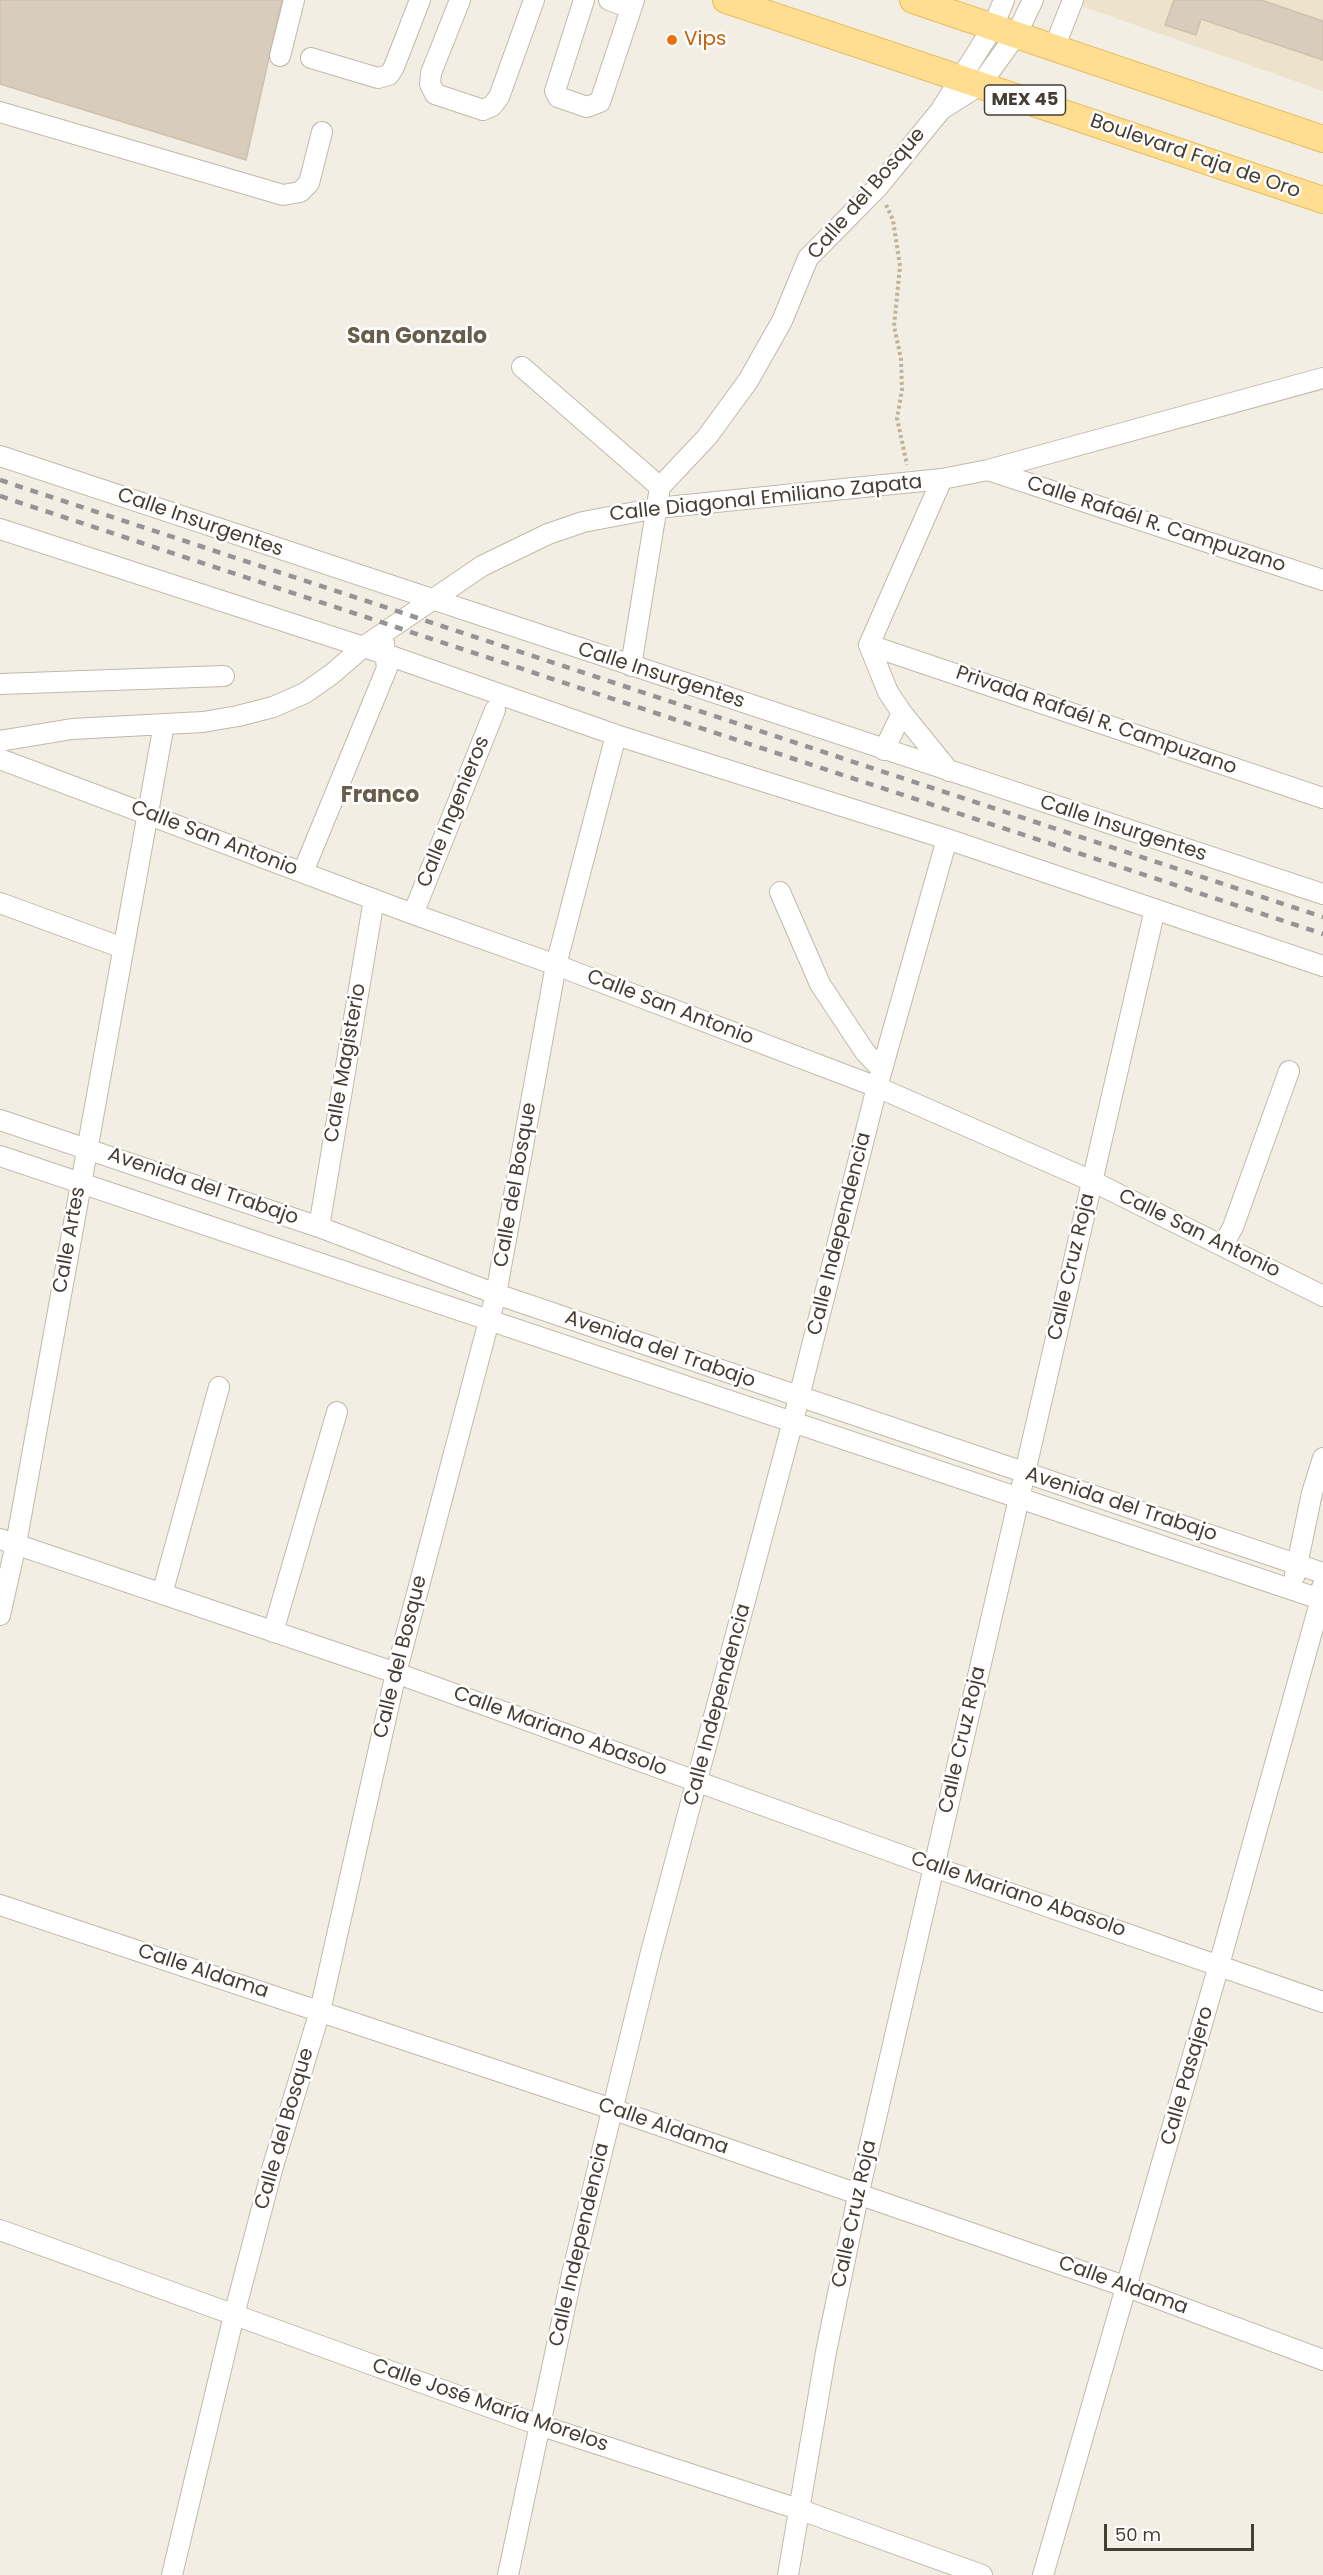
<!DOCTYPE html>
<meta charset="utf-8">
<style>
body{margin:0}
#map{position:relative;width:1323px;height:2575px;overflow:hidden;background:#f3eee4;font-family:Poppins,sans-serif}
canvas{display:block}
.scale{position:absolute;left:1104px;top:2524px;width:150px;height:27px;box-sizing:border-box;border:3px solid #453e34;border-top:0;padding-left:8px;font-size:18px;line-height:21px;white-space:nowrap;color:#453e34;-webkit-text-stroke:4px #fff;paint-order:stroke}
</style>
<div id="map">
<canvas width="1323" height="2575"></canvas>
<div class="scale">50 m</div>
</div>
<script>
const g = document.querySelector('canvas').getContext('2d');
g.lineJoin = 'round';
function fill(path, color) {
  g.fillStyle = color;
  g.fill(path, 'evenodd');
}
function poly(rows) {
  const path = new Path2D();
  for (const r of rows) {
    path.moveTo(r[0], r[1]);
    for (let i = 2; i < r.length; i += 2) path.lineTo(r[i], r[i + 1]);
  }
  return path;
}
function stroke(path, color, width, dash) {
  g.strokeStyle = color;
  g.lineWidth = width;
  g.lineCap = dash ? 'butt' : 'round';
  g.setLineDash(dash || []);
  g.stroke(path);
}
function write(font, color, halo, rows, align = 'center') {
  g.font = font + ' Poppins,sans-serif';
  g.lineWidth = 5;
  g.setLineDash([]);
  g.textBaseline = 'middle';
  g.strokeStyle = halo;
  g.fillStyle = color;
  for (const [text, x, y, turn = 0] of rows) {
    g.save();
    g.translate(x, y);
    g.rotate((+turn || 0) * Math.PI / 180);
    g.textAlign = isNaN(turn) ? turn : align;
    if (halo) g.strokeText(text, 0, 0);
    g.fillText(text, 0, 0);
    g.restore();
  }
}
const education = poly([
 [1064,0,1323,0,1323,91]
]);
const building = poly([
 [0,0,282,0,246,160,0,84,0,0],
 [1174,0,1261,0,1323,21,1323,60,1201,19,1196,35,1165,25,1174,0]
]);
const path = poly([
 [886,205,893,220,900,266,894,326,901,359,902,390,897,418,907,465]
]);
const minor = poly([
 [460,0,431,73,430,84,435,94,483,110,492,106,499,97,534,0],
 [584,0,555,91,558,97,587,107,600,102,634,0],
 [609,0,631,8],
 [1054,48,1073,0],
 [280,56,294,0],
 [311,58,378,78,389,75,394,67,420,0],
 [942,109,980,85,1016,35,1033,0],
 [0,112,283,195,300,192,309,183,322,132],
 [522,367,660,487],
 [0,456,1323,894],
 [988,470,1323,580],
 [942,479,869,645,888,692,902,713,949,771],
 [0,529,385,654,616,735,947,839,1323,966],
 [869,645,1323,798],
 [631,666,660,487,707,437,748,381,782,321,808,258,878,187,940,111,993,27,1004,0],
 [0,684,224,676],
 [0,741,72,729,203,722,238,716,273,707,305,693,332,674,363,647,482,566,548,534,583,522,657,508,942,479,988,470,1323,378],
 [884,750,902,713],
 [0,759,413,914,556,965,877,1087,1092,1181,1323,1296],
 [303,872,387,668,384,643],
 [780,892,820,984,865,1052,882,1070],
 [0,903,123,948],
 [413,914,495,710],
 [0,1120,319,1227,496,1294,1323,1573],
 [0,1156,1323,1600],
 [319,1227,374,899],
 [1223,1245,1233,1227,1289,1071],
 [0,1539,396,1673,934,1867,1323,2002],
 [1295,1575,1312,1493,1323,1458],
 [162,1594,219,1387],
 [0,1615,16,1544,164,724],
 [273,1632,337,1412],
 [0,1905,612,2109,1127,2287,1323,2360],
 [0,2230,539,2425,798,2509,982,2575],
 [172,2575,234,2315,273,2166,320,2011,396,1673,496,1294,556,965,616,735],
 [508,2575,572,2274,651,1952,793,1421,877,1087,947,839],
 [788,2575,826,2352,858,2196,1155,909],
 [1043,2575,1219,1965,1321,1599,1322,1587]
]);
const major = poly([
 [726,0,1323,200],
 [913,0,1323,139]
]);
const rail = poly([
 [0,480,1323,917],
 [0,496,1323,934]
]);
const markers = [
 [672,40,6,"#e8710a"]
];
const shields = [
 [1025,100,81]
];
const shieldNames = [
 ["MEX 45",1025,100]
];
const foodNames = [
 ["Vips",684,40]
];
const streetNames = [
 ["Boulevard Faja de Oro",1195,157,19],
 ["Calle del Bosque",867,194,-49],
 ["Calle Diagonal Emiliano Zapata",766,499,-6],
 ["Calle Insurgentes",200,523,19],
 ["Calle Rafaél R. Campuzano",1156,525,18],
 ["Calle Insurgentes",661,676,18],
 ["Privada Rafaél R. Campuzano",1096,721,19],
 ["Calle Ingenieros",454,812,-68],
 ["Calle Insurgentes",1123,829,18],
 ["Calle San Antonio",214,839,21],
 ["Calle San Antonio",670,1008,21],
 ["Calle Magisterio",346,1063,-80],
 ["Calle del Bosque",516,1185,-80],
 ["Avenida del Trabajo",203,1187,19],
 ["Calle Independencia",840,1234,-76],
 ["Calle San Antonio",1199,1234,26],
 ["Calle Artes",70,1240,-80],
 ["Calle Cruz Roja",1072,1267,-77],
 ["Avenida del Trabajo",660,1350,19],
 ["Avenida del Trabajo",1121,1505,18],
 ["Calle del Bosque",401,1657,-76],
 ["Calle Independencia",718,1705,-75],
 ["Calle Mariano Abasolo",560,1732,20],
 ["Calle Cruz Roja",963,1740,-77],
 ["Calle Mariano Abasolo",1018,1895,19],
 ["Calle Aldama",203,1972,18],
 ["Calle Pasajero",1188,2076,-74],
 ["Calle Aldama",663,2127,19],
 ["Calle del Bosque",285,2129,-74],
 ["Calle Cruz Roja",855,2214,-78],
 ["Calle Independencia",580,2245,-77],
 ["Calle Aldama",1123,2286,20],
 ["Calle José María Morelos",490,2406,19]
];
const quarterNames = [
 ["San Gonzalo",417,337],
 ["Franco",380,796]
];
fill(education, '#ede3cd');
fill(building, '#d8ccbc');
stroke(building, '#d0c1ac', 1.5);
stroke(minor, '#c1b9a9', 22);
stroke(major, '#e8bc5d', 28);
stroke(path, '#c1b197', 4, [3, 3]);
stroke(minor, '#fff', 20);
stroke(major, '#ffde91', 26);
stroke(rail, '#949494', 4.5, [8, 8]);
for (const [x, y, r, color] of markers) {
  const dot = new Path2D();
  dot.arc(x, y, r, 0, 2 * Math.PI);
  g.fillStyle = color;
  g.fill(dot);
  stroke(dot, '#fff', 2);
}
for (const [x, y, w] of shields) {
  const box = new Path2D();
  box.roundRect(x - w / 2, y - 15, w, 30, 4.5);
  g.fillStyle = '#fff';
  g.fill(box);
  stroke(box, '#453e34', 1.5);
}
write('bold 18px', '#453e34', null, shieldNames);
write('20px', '#c56008', '#fff', foodNames, 'left');
write('20px', '#453e34', '#fff', streetNames);
write('bold 22px', '#685c4b', '#fff', quarterNames);
</script>
